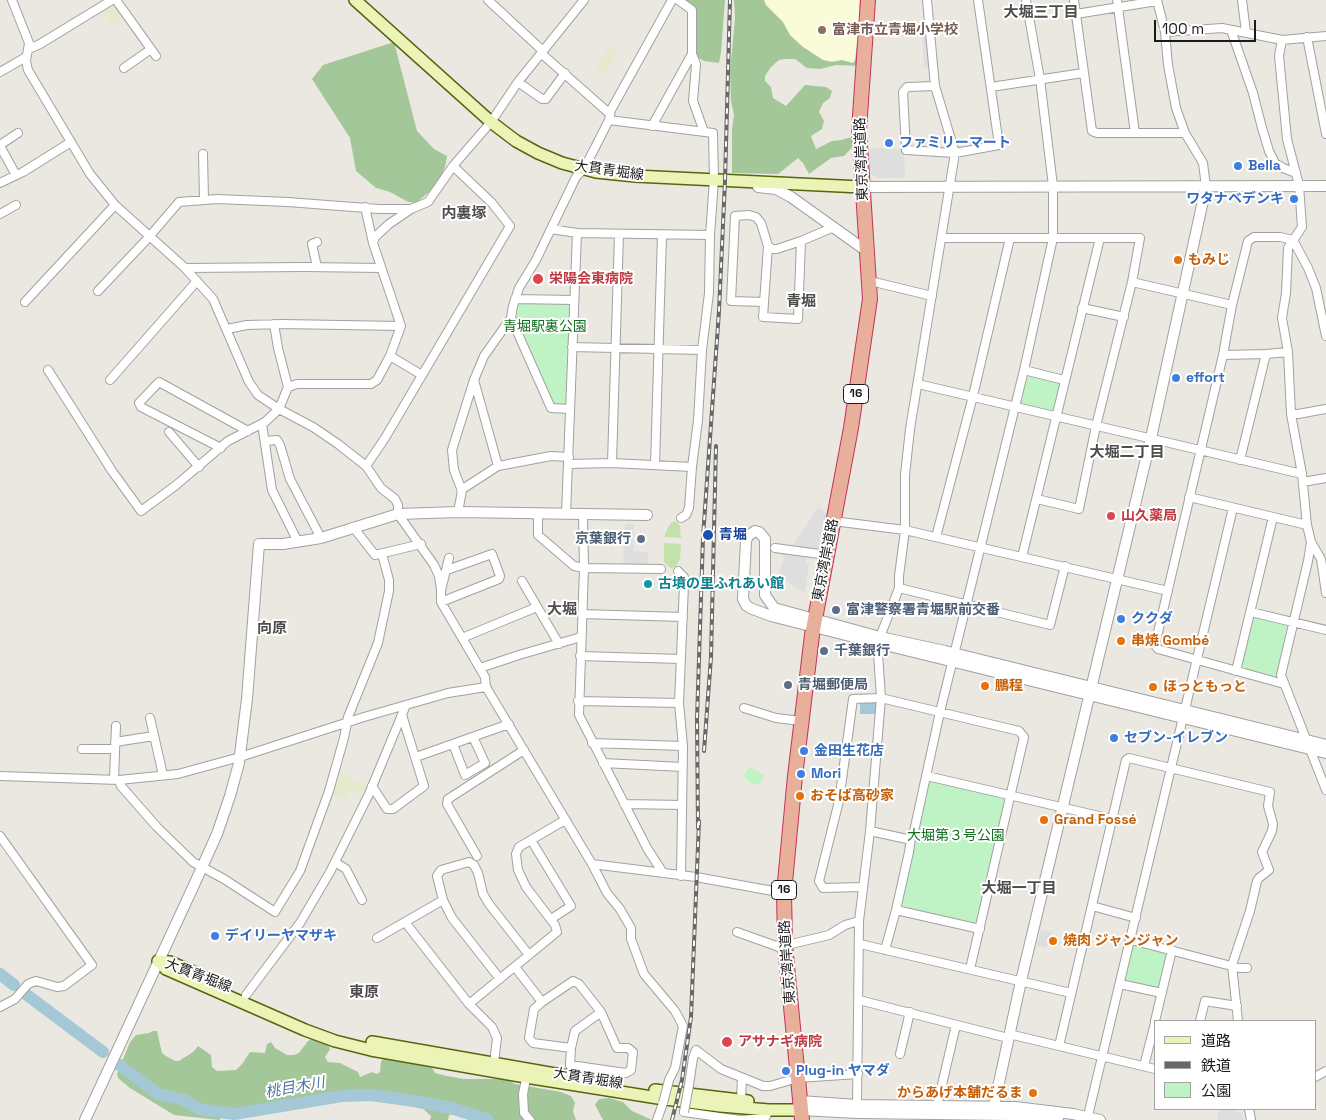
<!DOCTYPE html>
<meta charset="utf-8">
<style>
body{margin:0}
#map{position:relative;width:1326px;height:1120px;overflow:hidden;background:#ebe8e1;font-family:"Space Grotesk","Noto Sans JP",sans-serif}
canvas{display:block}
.legend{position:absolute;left:1154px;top:1020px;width:162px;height:90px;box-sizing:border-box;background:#fff;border:1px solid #a3a3a3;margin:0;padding:6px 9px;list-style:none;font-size:15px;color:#1a1a1a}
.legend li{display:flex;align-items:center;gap:10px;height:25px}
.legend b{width:25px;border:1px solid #a3a3a3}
.scale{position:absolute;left:1154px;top:20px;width:102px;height:22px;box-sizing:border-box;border:2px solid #1a1a1a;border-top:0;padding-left:6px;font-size:15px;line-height:18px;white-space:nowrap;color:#1a1a1a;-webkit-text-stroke:4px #fff;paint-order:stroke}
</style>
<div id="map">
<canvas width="1326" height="1120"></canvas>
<ul class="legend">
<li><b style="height:6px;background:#ecf3b7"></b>道路</li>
<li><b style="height:6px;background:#686868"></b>鉄道</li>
<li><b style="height:14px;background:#bff3c6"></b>公園</li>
</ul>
<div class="scale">100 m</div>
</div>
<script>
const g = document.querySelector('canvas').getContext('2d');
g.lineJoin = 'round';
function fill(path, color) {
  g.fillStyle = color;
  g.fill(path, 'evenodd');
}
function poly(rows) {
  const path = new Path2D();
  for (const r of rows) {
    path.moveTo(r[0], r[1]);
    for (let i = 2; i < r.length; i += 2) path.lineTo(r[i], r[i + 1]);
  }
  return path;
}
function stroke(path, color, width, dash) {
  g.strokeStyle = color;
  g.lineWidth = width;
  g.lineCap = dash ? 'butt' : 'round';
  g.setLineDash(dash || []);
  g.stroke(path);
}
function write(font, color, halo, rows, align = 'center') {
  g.font = font + ' "Space Grotesk","Noto Sans JP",sans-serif';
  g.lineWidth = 4;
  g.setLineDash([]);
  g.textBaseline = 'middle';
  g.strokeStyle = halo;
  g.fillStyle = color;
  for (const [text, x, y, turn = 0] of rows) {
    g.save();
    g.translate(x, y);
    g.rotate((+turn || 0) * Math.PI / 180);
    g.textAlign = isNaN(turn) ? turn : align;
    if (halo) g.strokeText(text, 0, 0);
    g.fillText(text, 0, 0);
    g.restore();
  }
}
const education = poly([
 [757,0,859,0,859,63,813,60]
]);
const farmland = poly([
 [112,4,116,4,125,18,112,27,102,12,102,10],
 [611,45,618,52,604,74,595,67],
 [338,771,368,787,365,797,351,789,346,800,331,793]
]);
const grass = poly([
 [675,521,680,526,681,538,664,537,667,529,671,523],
 [664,543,681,544,680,559,676,566,671,568,664,562]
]);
const forest = poly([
 [686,0,725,0,721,53,719,63,704,61,697,57,692,9],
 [734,0,764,0,766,5,783,22,790,35,803,47,823,60,832,62,842,60,853,63,855,60,857,44,861,40,862,66,836,65,820,69,807,68,795,59,786,59,779,60,771,67,765,76,765,81,771,87,773,98,786,106,805,85,826,87,832,91,830,98,823,103,819,112,824,121,822,129,811,136,816,149,832,141,841,140,852,137,857,142,844,156,831,158,809,174,803,163,798,158,778,174,732,173,732,129,734,115,731,101,730,71,735,18],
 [394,42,417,131,434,149,447,156,445,167,437,185,416,203,408,202,390,192,376,188,356,171,350,138,312,79,323,65],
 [153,1031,157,1031,162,1053,166,1056,175,1061,179,1061,193,1052,198,1046,211,1055,212,1067,217,1071,236,1070,242,1064,250,1052,265,1053,267,1044,271,1042,275,1048,287,1055,294,1055,299,1053,308,1041,315,1038,328,1044,330,1049,325,1057,328,1062,340,1063,358,1072,360,1077,372,1072,377,1074,380,1072,381,1061,386,1057,432,1068,435,1073,447,1076,464,1079,507,1079,515,1084,561,1092,571,1096,575,1103,573,1111,576,1120,475,1120,457,1114,449,1115,448,1120,430,1120,431,1116,420,1106,403,1102,397,1096,387,1094,367,1095,359,1099,322,1102,305,1101,287,1104,254,1113,242,1112,224,1115,219,1120,174,1115,130,1088,118,1078,117,1074,130,1042,136,1035,149,1033],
 [609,1098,623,1102,632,1111,652,1120,603,1120,595,1105,599,1099]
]);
const park = poly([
 [517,302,569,302,569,407,552,406,513,317],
 [1029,374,1059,382,1061,384,1055,409,1052,411,1021,403,1020,400,1026,376],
 [1254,616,1287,626,1277,674,1274,677,1241,669,1239,666,1251,618],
 [750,767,764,775,759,785,751,783,743,776],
 [931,779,1004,797,1006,800,977,922,974,923,900,906,928,780],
 [1134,944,1168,954,1160,987,1157,989,1125,982,1123,981,1131,946]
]);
const parking = poly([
 [929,31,931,67,924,68,922,32],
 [880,148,904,149,905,178,878,178,865,171,864,149],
 [818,507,829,515,823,545,820,549,793,546],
 [625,524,634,524,633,551,648,552,647,566,623,565],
 [791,552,807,557,806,562,809,564,805,592,797,589,779,575,784,557,781,556,782,553,790,555],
 [1041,929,1052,932,1046,948,1037,946],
 [1222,1109,1235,1110,1242,1113,1243,1120,1217,1120,1219,1110,1221,1111]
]);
const water = poly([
 [860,702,876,702,876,714,860,714]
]);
const river = poly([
 [0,974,14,985],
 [27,995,103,1052],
 [118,1064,158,1094,184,1100,199,1109,234,1114,342,1096,371,1095,414,1101,451,1108,488,1120]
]);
const minor = poly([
 [12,0,29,43,26,61,28,70,90,174,115,205,185,268,213,299,249,382,258,395,279,409,313,427,338,444,366,466,381,488,395,499,398,505,398,514,434,565,439,576,441,590],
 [116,0,156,56],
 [488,0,543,51],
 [1074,0,1092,131,1097,133,1185,133],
 [1117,0,1135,133],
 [1157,0,1165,32,1168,65,1176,108,1185,133,1203,163,1206,187],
 [1242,0,1246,32],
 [1076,14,1157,1],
 [1231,30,1253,93,1262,128,1269,151,1275,163,1283,168,1296,173],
 [1165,32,1222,28,1282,40,1326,36],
 [1307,37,1326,134],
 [1282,40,1279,56,1287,139,1299,185,1302,227,1288,248,1286,293,1282,318,1288,352,1291,414,1302,474,1307,525,1311,542,1308,561,1281,675,1326,790],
 [29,49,40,44,112,0],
 [542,54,610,114],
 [692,54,696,64,693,101,704,132],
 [124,68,151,49],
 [0,72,26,57],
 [518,82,542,99,546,99,565,73],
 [935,86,907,87,903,92,906,150,955,153,999,145,978,0],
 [991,87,1083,73],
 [609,120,713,133,714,180,710,235,709,293,702,350,698,420,692,467,689,508,686,515,681,518],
 [652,126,692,54,692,10,678,0],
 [0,145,18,133],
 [0,146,16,175],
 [203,154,204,199],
 [0,183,23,172,71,142],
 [0,214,16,205],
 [551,229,577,233,710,235],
 [942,238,1140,238,1132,282,1096,426,1079,509,1037,499],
 [373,243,375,237,389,224,411,209,428,202,453,166,491,122,518,82,584,0],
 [768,246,763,317,798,319,801,241],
 [317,267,312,244,317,242],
 [185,268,305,267,381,268],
 [870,281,932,296],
 [1132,282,1232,305],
 [98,291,149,237,179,202,217,199,288,202,379,209,411,209],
 [515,299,574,300],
 [25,302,115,205],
 [764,302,731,301,735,216,749,215,756,217,761,223,768,246,772,249,777,249,801,241,834,227],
 [1082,308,1124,317],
 [511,318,551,408,570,409],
 [274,324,278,348,288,387],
 [227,329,247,325,282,324,401,326],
 [572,347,702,350],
 [1223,355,1266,354,1288,352],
 [390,356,422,375],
 [48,370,112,471,141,511,175,486,228,441,265,422,279,409,288,387,297,384,371,384,377,380,390,356,401,326,373,243,365,207],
 [1024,370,1064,380],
 [110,380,197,281],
 [474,380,498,466],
 [918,384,1302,474],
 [1291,414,1298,414,1326,409],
 [262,424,272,490,298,542],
 [169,432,199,467],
 [265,441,277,440,280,445,290,479,321,538],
 [221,448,141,407,139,403,159,382,248,431],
 [1240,460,1266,354],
 [612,463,619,234],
 [569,464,612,463,692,467],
 [655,465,662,235],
 [366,466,385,438,510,226,492,203,453,166],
 [1303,482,1326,478],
 [461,490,498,466,551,456,569,457],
 [1189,497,1307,525],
 [458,512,462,491,454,470,452,450,474,380,484,356,511,318,513,306,519,288,536,260,576,177,584,169,609,120,611,110,672,0],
 [538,514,538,535,574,566,584,568,661,569],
 [566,514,577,233],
 [583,515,584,568,579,715,647,848,663,873],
 [833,521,905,530,1168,591],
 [353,527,375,555,421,544],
 [936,537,973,396,1010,238],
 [1311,542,1321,559,1326,593],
 [775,548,827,555],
 [1022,557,1100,238],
 [449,558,441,590,441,602,485,677,486,687,592,864,607,893,620,909,631,928,631,939,644,974,675,1011,683,1026,675,1068,669,1080],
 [678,571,684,577,684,585,679,703,683,746,681,876],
 [522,581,559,644],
 [899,588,1050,625,1065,566],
 [441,602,499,579,500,576,492,554,447,570],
 [1251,612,1326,630],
 [582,614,683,617],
 [880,637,899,588,899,576,905,530,905,475,910,429,955,153,935,86,927,0],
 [462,638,537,607],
 [580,656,681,659],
 [480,668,519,655,581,637],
 [1236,671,1273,517],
 [1284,684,1158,649,1155,645,1223,355,1232,305,1248,241,1254,237,1280,237,1293,240,1308,268,1316,288,1326,336],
 [578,701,679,703],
 [744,708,776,718,801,721],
 [150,718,163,775],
 [115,742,154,736],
 [592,743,683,746],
 [453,744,465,775,485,763,473,737],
 [82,749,115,749],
 [416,757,509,724],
 [603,763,683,767],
 [0,776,119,780,178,774,240,757,364,717,448,693,486,687],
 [927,776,1112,819],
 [114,780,116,726],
 [119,780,121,786,157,827,193,862,224,879,275,912,300,871,329,791,344,738,348,717,378,643,389,591,389,580,382,554],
 [372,786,387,809,393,809,424,786,402,715],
 [624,804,682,805],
 [870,831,907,839,913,836,940,712,1024,370,1053,238,1053,186,1040,79,1026,0],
 [0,836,92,965,64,986,57,987,36,981,28,984,15,999,0,1007],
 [531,840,571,906,551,919],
 [477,856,447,804,448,799,524,750],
 [335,862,346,869,362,900],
 [592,864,696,877,784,893],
 [862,887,823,888,819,881,839,801,853,699,881,698,1019,731,1024,737,970,969],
 [443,900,405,922,469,1004,492,1027,497,1038,494,1063],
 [1092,906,1136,918],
 [896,910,980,929],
 [737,932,779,947,829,935,845,925,859,921],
 [377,938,405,922],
 [1131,940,1239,968,1247,968],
 [860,944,1071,993],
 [885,950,896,910,909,852,911,838],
 [515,967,542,1002,534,1009,529,1038,533,1043,571,1048,575,1031,601,1012],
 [500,979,452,918,443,900,437,876,441,870,469,862,474,865,478,873,483,894,489,904,529,955],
 [1120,984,1162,993],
 [246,995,300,923,330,872,369,794,406,705],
 [859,1000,1008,1038],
 [542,1002,573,981,579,984,601,1012,617,1048,628,1048,633,1052,631,1070,626,1073,570,1065,571,1048],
 [469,1004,557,932,555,925,526,887,518,870,516,854,519,847,565,820],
 [1155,1021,1172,950],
 [1200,1021,1205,1001,1237,1006],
 [1009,1034,1155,1069],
 [1059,1046,1126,760,1129,758,1270,792,1268,806,1273,824,1272,831,1262,852,1269,870,1259,878,1257,881,1250,911,1232,965,1238,1021],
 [900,1054,910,1012],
 [1144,1066,1155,1023],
 [527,1074,523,1094,524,1113,530,1120],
 [1315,1077,1326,1071],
 [689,1085,693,1058,696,1050,721,1069,763,1086,770,1086,798,1078,858,1074],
 [741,1100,742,1078],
 [857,1105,859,921,870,831,881,698,878,653,881,644],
 [937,1106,956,1025],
 [1249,1109,1251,1120],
 [684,1112,740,1120,765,1118,769,1110],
 [657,1120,663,1103],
 [1087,1120,1233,508]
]);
const tertiary = poly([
 [758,187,776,189,791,197,868,252],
 [861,187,1326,186],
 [1326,745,945,651,880,637,774,608,765,595,765,539,759,532,755,531,748,536,746,541,743,599,746,605,750,608,771,616,881,644,1326,753],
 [800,1101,857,1105,1015,1107,1073,1114,1100,1120],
 [801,1110,857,1113,1009,1115,1058,1120],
 [992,1115,1021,981,1151,438,1206,187],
 [85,1120,194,885,217,834,230,796,239,763,247,699,259,544,283,544,321,538,398,514,458,512,647,515]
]);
const secondary = poly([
 [355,0,491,122,516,141,538,153,562,163,596,172,635,176,861,187],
 [158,961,166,969,305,1030,335,1041,371,1050,526,1077,658,1098,720,1106,769,1110,801,1110],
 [158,961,170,962,203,976],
 [372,1042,578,1078],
 [655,1090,748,1101]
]);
const trunk = poly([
 [802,1120,785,945,784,893,795,776,812,635,851,428,870,299,859,130,868,0]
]);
const rail = poly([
 [704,751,711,657,716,446],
 [698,828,697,719,703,537,719,311,725,181,730,0],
 [672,1120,682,1080,691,1017,699,821]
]);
const minorBridge = poly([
 [663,1103,669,1080],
 [684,1112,689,1085]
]);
const markers = [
 [822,30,5,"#8d6e63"],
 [889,143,5,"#3f7fe0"],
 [1238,166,5,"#3f7fe0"],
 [1294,199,5,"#3f7fe0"],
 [1178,260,5,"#e8710a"],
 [538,279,6,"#e0444e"],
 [1176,378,5,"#3f7fe0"],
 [1111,516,5,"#e0444e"],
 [708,535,6,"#1a4fb4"],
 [641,539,5,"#5c6f8a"],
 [648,584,5,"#0f9aa8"],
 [836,610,5,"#5c6f8a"],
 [1121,619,5,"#3f7fe0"],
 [1121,641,5,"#e8710a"],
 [824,651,5,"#5c6f8a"],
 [788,685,5,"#5c6f8a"],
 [985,686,5,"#e8710a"],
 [1153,687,5,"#e8710a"],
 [1114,738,5,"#3f7fe0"],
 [804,751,5,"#3f7fe0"],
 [801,774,5,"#3f7fe0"],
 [800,796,5,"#e8710a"],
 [1044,820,5,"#e8710a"],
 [215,936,5,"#3f7fe0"],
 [1053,941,5,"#e8710a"],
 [727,1042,6,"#e0444e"],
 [786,1071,5,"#3f7fe0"],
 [1033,1093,5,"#e8710a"]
];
const shields = [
 [856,394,25],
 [784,890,25]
];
const shieldNames = [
 ["16",856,394],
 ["16",784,890]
];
const educationNames = [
 ["富津市立青堀小学校",832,30]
];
const shopNames = [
 ["ファミリーマート",899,143],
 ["Bella",1248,166],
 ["ワタナベデンキ",1284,199,"right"],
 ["effort",1186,378],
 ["ククダ",1131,619],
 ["セブン-イレブン",1124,738],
 ["金田生花店",814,751],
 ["Mori",811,774],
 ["デイリーヤマザキ",225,936],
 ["Plug-in ヤマダ",796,1071]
];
const streetNames = [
 ["東京湾岸道路",862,159,-92],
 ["大貫青堀線",609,171,8],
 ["東京湾岸道路",826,560,-79],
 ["東京湾岸道路",788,962,-94],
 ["大貫青堀線",198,976,21],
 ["大貫青堀線",588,1079,9]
];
const foodNames = [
 ["もみじ",1188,260],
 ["串焼 Gombé",1131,641],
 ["鵬程",995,686],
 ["ほっともっと",1163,687],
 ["おそば高砂家",810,796],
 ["Grand Fossé",1054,820],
 ["焼肉 ジャンジャン",1063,941],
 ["からあげ本舗だるま",1023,1093,"right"]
];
const healthNames = [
 ["栄陽会東病院",549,279],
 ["山久薬局",1121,516],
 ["アサナギ病院",738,1042]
];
const parkNames = [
 ["青堀駅裏公園",545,327],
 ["大堀第３号公園",956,836]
];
const transitNames = [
 ["青堀",719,535]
];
const serviceNames = [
 ["京葉銀行",631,539,"right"],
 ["富津警察署青堀駅前交番",846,610],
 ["千葉銀行",834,651],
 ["青堀郵便局",798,685]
];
const cultureNames = [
 ["古墳の里ふれあい館",658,584]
];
const neighbourhoodNames = [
 ["大堀三丁目",1041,13],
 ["内裏塚",464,214],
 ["青堀",801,302],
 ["大堀二丁目",1127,453],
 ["大堀",562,610],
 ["向原",272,629],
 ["大堀一丁目",1019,889],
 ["東原",364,993]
];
const waterNames = [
 ["桃目木川",295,1088,-10]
];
fill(education, '#fafbd9');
fill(farmland, '#e5e9cd');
fill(grass, '#c2e2aa');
fill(forest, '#a4c799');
fill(park, '#bff3c6');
fill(parking, '#dedede');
fill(water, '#a4c8d6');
stroke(river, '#a4c8d6', 12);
stroke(minor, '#a1a1a1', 10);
stroke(tertiary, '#a1a1a1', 12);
stroke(secondary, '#57650e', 14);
stroke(trunk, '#c5325c', 16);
stroke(minor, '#fff', 8);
stroke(tertiary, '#fff', 10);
stroke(secondary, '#ecf3b7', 11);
stroke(trunk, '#e8b09b', 14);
stroke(rail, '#686868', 4);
stroke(rail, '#fff', 2, [5.5]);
stroke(minorBridge, '#a1a1a1', 10, []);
stroke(minorBridge, '#fff', 8);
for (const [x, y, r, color] of markers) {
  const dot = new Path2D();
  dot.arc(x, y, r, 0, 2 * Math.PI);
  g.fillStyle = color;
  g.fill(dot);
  stroke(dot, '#fff', 2);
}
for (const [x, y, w] of shields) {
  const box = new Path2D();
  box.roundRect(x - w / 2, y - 9.5, w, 19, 4);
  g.fillStyle = '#fff';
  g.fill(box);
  stroke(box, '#1a1a1a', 1);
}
write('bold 12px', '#1a1a1a', null, shieldNames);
write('bold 14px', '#785e54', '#fff', educationNames, 'left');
write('bold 14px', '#366cbe', '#fff', shopNames, 'left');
write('14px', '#1a1a1a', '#fff', streetNames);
write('bold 14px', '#c56008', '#fff', foodNames, 'left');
write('bold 14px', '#be3a42', '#fff', healthNames, 'left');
write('14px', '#146d20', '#fff', parkNames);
write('bold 14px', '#164399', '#fff', transitNames, 'left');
write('bold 14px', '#4e5e75', '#fff', serviceNames, 'left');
write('bold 14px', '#0d838f', '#fff', cultureNames, 'left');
write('bold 15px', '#4d4d4d', '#fff', neighbourhoodNames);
write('italic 15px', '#5074a0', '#fff', waterNames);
</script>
